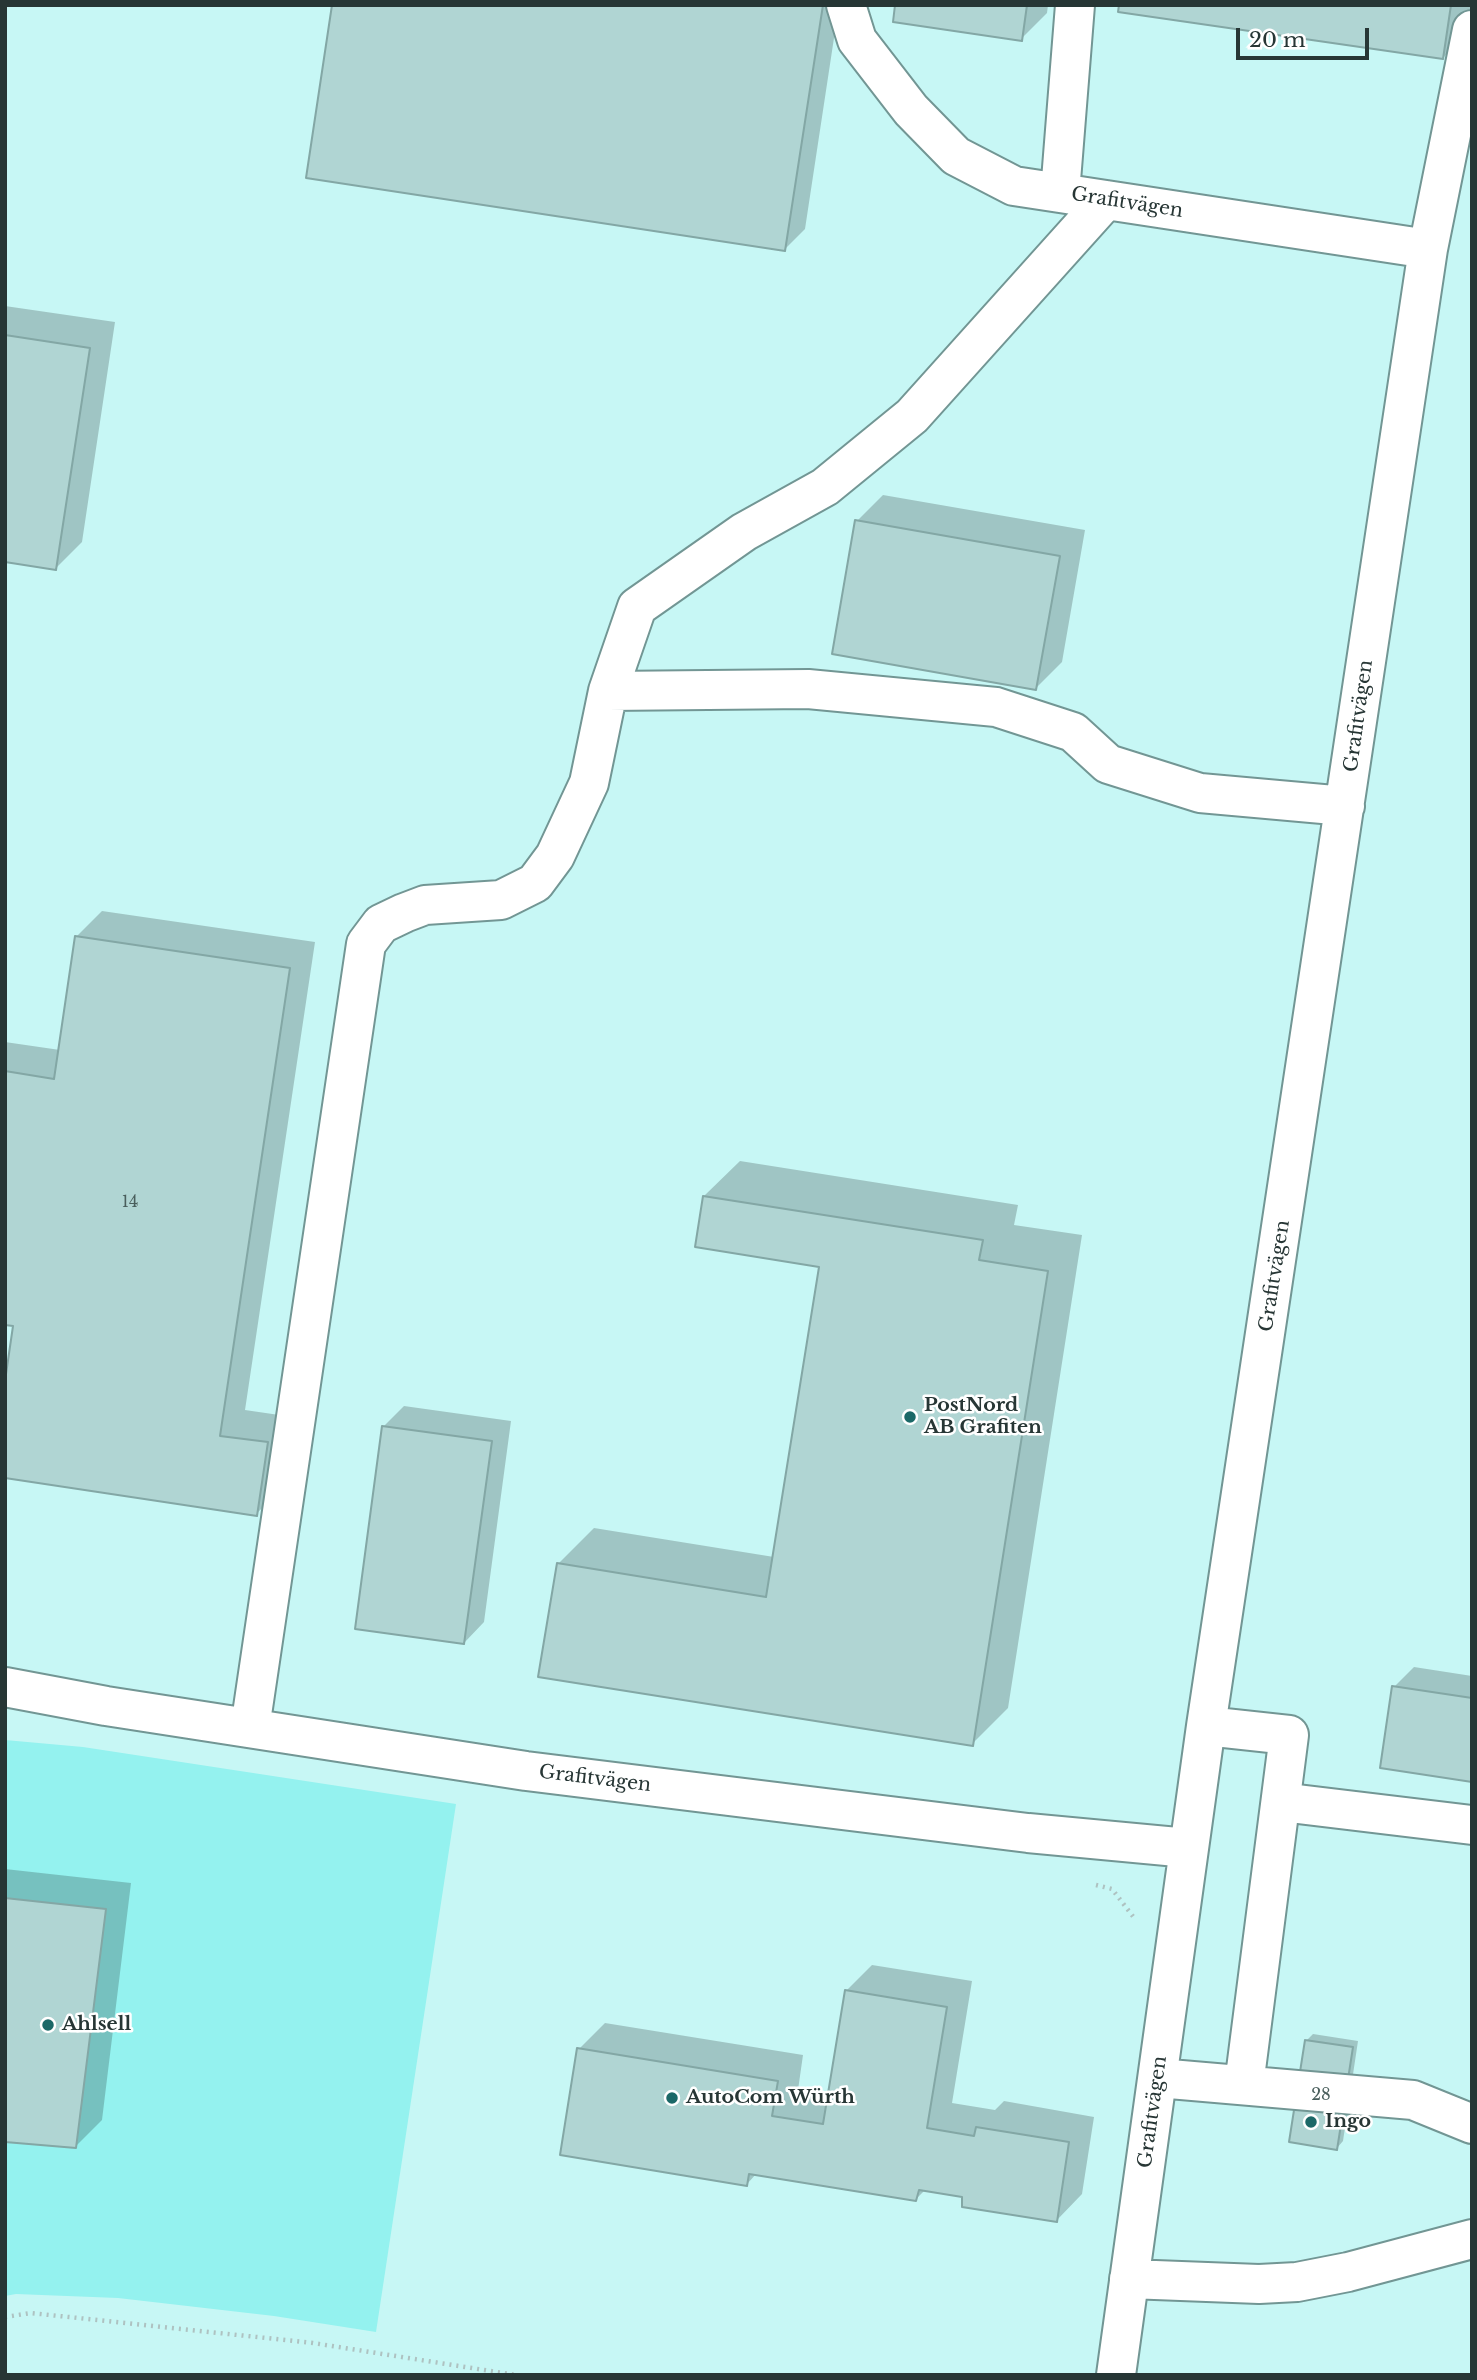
<!DOCTYPE html>
<meta charset="utf-8">
<style>
body{margin:0}
#map{position:relative;width:1477px;height:2380px;overflow:hidden;background:#e8fefd;font-family:"Libre Baskerville",serif}
canvas{display:block}
.frame{position:absolute;inset:0;border:7px solid #273635;pointer-events:none}
.scale{position:absolute;left:1236px;top:28px;width:133px;height:32px;box-sizing:border-box;border:4px solid #273635;border-top:0;padding-left:9px;font-size:21px;line-height:24px;white-space:nowrap;color:#273635;-webkit-text-stroke:5px #fff;paint-order:stroke}
</style>
<div id="map">
<canvas width="1477" height="2380"></canvas>
<div class="frame"></div>
<div class="scale">20 m</div>
</div>
<script>
const g = document.querySelector('canvas').getContext('2d');
g.lineJoin = 'round';
function fill(path, color) {
  g.fillStyle = color;
  g.fill(path, 'evenodd');
}
function poly(rows) {
  const path = new Path2D();
  for (const r of rows) {
    path.moveTo(r[0], r[1]);
    for (let i = 2; i < r.length; i += 2) path.lineTo(r[i], r[i + 1]);
  }
  return path;
}
function stroke(path, color, width, dash) {
  g.strokeStyle = color;
  g.lineWidth = width;
  g.lineCap = dash ? 'butt' : 'round';
  g.setLineDash(dash || []);
  g.stroke(path);
}
function write(font, color, halo, rows, align = 'center') {
  g.font = font + ' "Libre Baskerville",serif';
  g.lineWidth = 5;
  g.setLineDash([]);
  g.textBaseline = 'middle';
  g.strokeStyle = halo;
  g.fillStyle = color;
  for (const [text, x, y, turn = 0] of rows) {
    g.save();
    g.translate(x, y);
    g.rotate((+turn || 0) * Math.PI / 180);
    g.textAlign = isNaN(turn) ? turn : align;
    if (halo) g.strokeText(text, 0, 0);
    g.fillText(text, 0, 0);
    g.restore();
  }
}
const built = poly([
 [5,5,1472,5,1472,2375,5,2375]
]);
const green = poly([
 [5,1740,83,1747,456,1804,376,2332,274,2316,118,2298,16,2294,5,2296]
]);
const shadow = poly([
 [334,5,839,5,805,229,785,249],
 [897,5,1048,5,1047,13,1021,39],
 [1121,5,1472,5,1472,13,1469,31,1443,58],
 [5,306,115,322,82,542,56,568,5,561],
 [883,495,1085,530,1062,662,1036,688,857,521],
 [102,911,315,942,245,1410,293,1417,283,1488,256,1514,15,1325,5,1323,5,1042,60,1050,76,937],
 [740,1161,1018,1205,1014,1225,1082,1235,1008,1708,972,1744,558,1564,594,1528,774,1557,821,1265,704,1196],
 [404,1406,511,1421,484,1622,464,1643,384,1426],
 [1414,1667,1472,1676,1472,1780,1394,1687],
 [5,1869,131,1883,102,2120,76,2146,5,2140],
 [872,1965,972,1981,952,2103,995,2110,1004,2101,1094,2117,1082,2194,1056,2221,964,2196,926,2189,916,2199,757,2173,747,2184,579,2049,605,2023,803,2055,798,2090,829,2095,846,1991],
 [1313,2034,1358,2041,1343,2141,1337,2148,1306,2041]
]);
const building = poly([
 [332,5,823,5,785,251,306,178,332,5],
 [895,5,1027,5,1022,41,893,22,895,5],
 [1119,5,1451,5,1443,59,1118,12,1119,5],
 [5,335,90,348,56,570,5,562,5,335],
 [855,520,1060,556,1036,690,832,654,855,520],
 [75,936,290,968,220,1436,268,1442,257,1516,5,1478,5,1381,13,1326,5,1325,5,1071,54,1079,75,936],
 [703,1196,983,1240,979,1260,1048,1271,973,1746,538,1677,557,1563,766,1597,819,1267,695,1247,703,1196],
 [382,1426,492,1441,464,1644,355,1629,382,1426],
 [1392,1686,1472,1698,1472,1782,1380,1768,1392,1686],
 [5,1898,106,1909,76,2148,5,2142,5,1898],
 [845,1990,947,2007,927,2128,974,2136,976,2127,1069,2142,1057,2222,962,2207,962,2197,919,2190,916,2201,749,2174,747,2186,560,2155,577,2048,778,2081,772,2116,823,2124,845,1990],
 [1305,2040,1353,2047,1337,2150,1289,2142,1305,2040]
]);
const path = poly([
 [1096,1885,1112,1889,1135,1919],
 [5,2317,31,2313,313,2343,516,2375]
]);
const minor = poly([
 [846,5,857,40,911,110,956,156,1014,186,1428,249],
 [1060,193,1075,5],
 [1106,200,912,416,825,487,744,532,637,607,608,691,808,689,996,707,1073,732,1108,764,1200,793,1345,806],
 [5,1687,106,1706,526,1771,1028,1833,1188,1848],
 [1206,1726,1289,1735,1244,2085],
 [250,1728,366,944,381,924,404,913,425,905,501,900,535,883,555,856,589,783,608,691],
 [1281,1802,1472,1825],
 [1158,2078,1413,2100,1472,2124],
 [1129,2279,1259,2284,1297,2282,1348,2272,1472,2239],
 [1116,2375,1206,1726,1428,249,1472,30]
]);
const markers = [
 [910,1417,7,"#1b6867"],
 [48,2025,7,"#1b6867"],
 [672,2098,7,"#1b6867"],
 [1311,2122,7,"#1b6867"]
];
const numberNames = [
 ["14",130,1202],
 ["28",1321,2095]
];
const streetNames = [
 ["Grafitvägen",1127,203,9],
 ["Grafitvägen",1359,716,-82],
 ["Grafitvägen",1275,1276,-81],
 ["Grafitvägen",595,1779,7],
 ["Grafitvägen",1153,2112,-82]
];
const poiNames = [
 ["PostNord",924,1406],
 ["AB Grafiten",924,1428],
 ["Ahlsell",62,2025],
 ["AutoCom Würth",686,2098],
 ["Ingo",1325,2122]
];
fill(built, '#c7f7f5');
fill(green, '#94f2ef');
fill(shadow, '#0003');
fill(building, '#b0d5d3');
stroke(building, '#83a7a5', 2);
stroke(minor, '#729694', 42);
stroke(path, '#aec2c1', 4.5, [2, 5]);
stroke(minor, '#fff', 38);
for (const [x, y, r, color] of markers) {
  const dot = new Path2D();
  dot.arc(x, y, r, 0, 2 * Math.PI);
  g.fillStyle = color;
  g.fill(dot);
  stroke(dot, '#fff', 2.5);
}
write('16px', '#495e5c', null, numberNames);
write('19px', '#273635', '#fff', streetNames);
write('bold 19px', '#273635', '#fff', poiNames, 'left');
</script>
